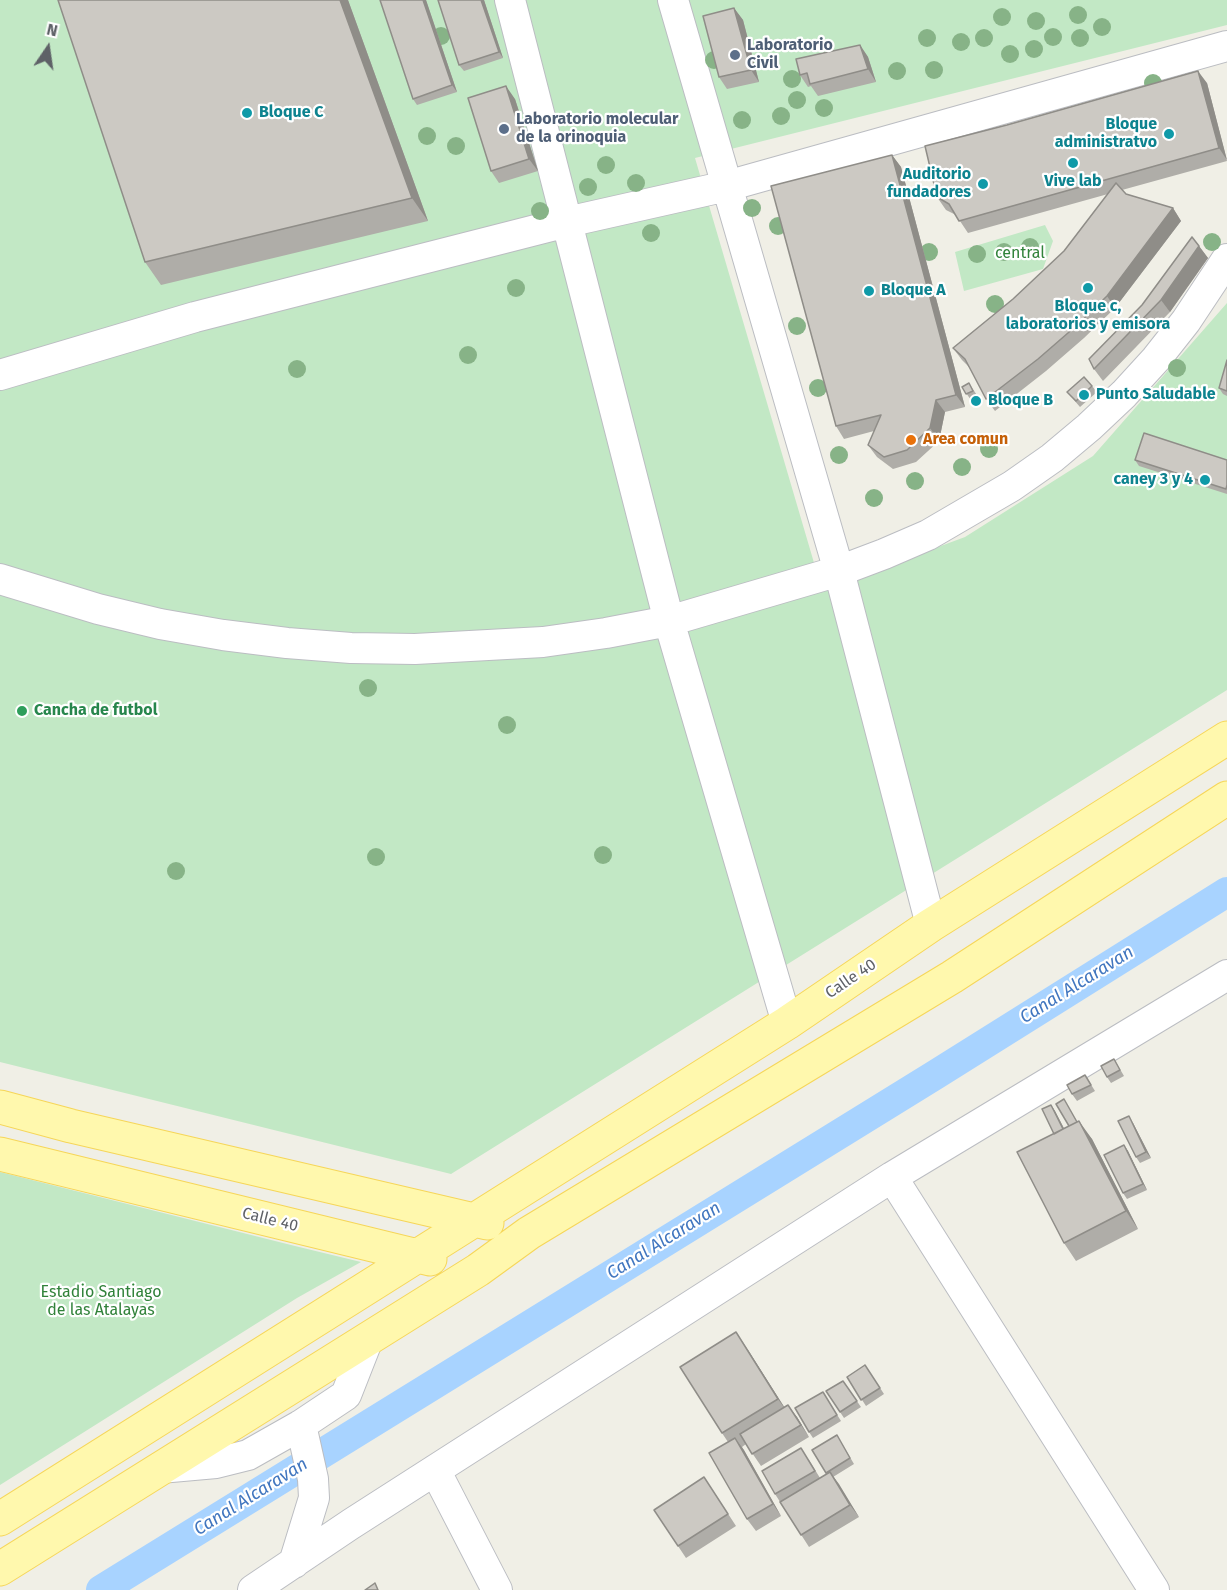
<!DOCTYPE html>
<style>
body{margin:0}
#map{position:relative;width:1227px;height:1590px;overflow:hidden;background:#f0efe6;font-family:"Fira Sans",sans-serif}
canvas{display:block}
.north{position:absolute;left:18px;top:18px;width:60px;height:60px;-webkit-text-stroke:4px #fff;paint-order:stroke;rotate:13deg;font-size:16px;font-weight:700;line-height:24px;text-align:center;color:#5e6167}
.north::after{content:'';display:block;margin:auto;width:21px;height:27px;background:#5e6167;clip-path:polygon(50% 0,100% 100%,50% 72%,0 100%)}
</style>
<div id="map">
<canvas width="1227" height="1590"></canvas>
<div class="north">N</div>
</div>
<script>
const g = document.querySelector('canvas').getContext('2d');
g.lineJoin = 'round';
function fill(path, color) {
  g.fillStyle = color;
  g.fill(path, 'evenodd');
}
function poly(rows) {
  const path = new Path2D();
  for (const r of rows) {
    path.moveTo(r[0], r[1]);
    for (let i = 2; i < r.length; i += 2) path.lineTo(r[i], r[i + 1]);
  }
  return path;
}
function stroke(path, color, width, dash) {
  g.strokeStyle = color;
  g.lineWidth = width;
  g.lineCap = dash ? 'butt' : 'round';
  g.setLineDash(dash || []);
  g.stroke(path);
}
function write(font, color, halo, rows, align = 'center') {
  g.font = font + ' "Fira Sans",sans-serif';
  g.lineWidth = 4.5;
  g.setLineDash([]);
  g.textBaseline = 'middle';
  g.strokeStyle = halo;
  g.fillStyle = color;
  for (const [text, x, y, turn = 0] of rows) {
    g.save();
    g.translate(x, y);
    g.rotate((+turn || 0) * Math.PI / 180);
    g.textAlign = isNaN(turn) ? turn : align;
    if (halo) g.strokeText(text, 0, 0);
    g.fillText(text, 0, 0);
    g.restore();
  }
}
const green = poly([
 [0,0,1227,0,1227,25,695,158,822,590,965,537,1093,456,1227,303,1227,690,451,1174,0,1062],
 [1045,225,1053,241,1043,269,964,291,955,252],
 [0,1172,295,1246,361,1262,297,1298,0,1485]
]);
const canal = poly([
 [101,1590,935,1075,1227,892]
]);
const minor = poly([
 [510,0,669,621,787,1023],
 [673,0,839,571,931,925],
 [0,375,195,317,567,222,727,186,1227,46],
 [0,579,98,609,160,624,223,635,287,643,351,648,415,649,543,642,606,633,669,621,839,571,884,554,928,535,1012,486,1052,458,1089,427,1124,394,1156,359,1186,321,1227,259],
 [892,1177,1154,1590],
 [160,1468,216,1463,248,1455,301,1425,346,1395,368,1339],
 [435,1470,497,1590],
 [294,1563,314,1498,313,1479,301,1425],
 [253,1590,351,1524,892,1177,1227,975]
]);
const major = poly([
 [0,1107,71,1126,487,1223],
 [0,1154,430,1259],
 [0,1519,787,1023,931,925,1227,738],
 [0,1569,478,1270,529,1233,952,977,1227,798]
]);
const trees = [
 [1078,15],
 [1002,17],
 [1036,21],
 [1102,27],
 [441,36],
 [1053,37],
 [927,38],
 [984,38],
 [1080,38],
 [961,42],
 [1034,49],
 [1010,54],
 [714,60],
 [934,70],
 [897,71],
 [792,79],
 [1153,83],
 [797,100],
 [824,108],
 [781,116],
 [742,120],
 [427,136],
 [456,146],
 [606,165],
 [636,183],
 [588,187],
 [752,208],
 [540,211],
 [778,226],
 [651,233],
 [1212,242],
 [1030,247],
 [929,252],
 [1004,252],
 [977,254],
 [516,288],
 [995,304],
 [797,326],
 [468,355],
 [1177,368],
 [297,369],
 [818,388],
 [989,449],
 [839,455],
 [962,467],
 [915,481],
 [874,498],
 [368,688],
 [507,725],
 [603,855],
 [376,857],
 [176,871]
];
const wall = poly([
 [348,0,428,221,161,285,145,262],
 [426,0,457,92,417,105,413,99],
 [484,0,503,58,464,71,459,65],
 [734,8,743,20,759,82,727,89,719,77],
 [860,45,868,57,876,82,818,96,811,86,808,87,800,75],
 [1207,83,1227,161,1122,190,1126,194,1173,208,1181,221,1115,308,1084,338,1046,371,995,411,986,399,970,368,962,360,953,348,1013,299,1064,251,1108,194,968,233,956,215,946,210,937,197],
 [515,99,538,171,499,183,491,171],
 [892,155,901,167,965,407,945,412,939,441,916,462,893,469,877,457,868,445,874,431,844,439,836,426],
 [1199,246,1208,258,1170,312,1103,381,1094,369],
 [1227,360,1227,396,1223,394,1219,388],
 [969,383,982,403,975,406,962,387],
 [1092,386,1097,392,1080,407,1067,392],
 [1135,460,1227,460,1227,494,1139,466],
 [1114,1059,1124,1076,1111,1083,1107,1077],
 [1085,1075,1095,1091,1077,1101,1072,1094],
 [1051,1105,1055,1111,1064,1129,1069,1126,1068,1106,1077,1122,1092,1139,1138,1229,1076,1261,1064,1243],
 [1133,1123,1151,1158,1140,1163,1136,1157],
 [1124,1145,1128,1151,1147,1190,1127,1199,1123,1193],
 [748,1350,784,1407,797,1417,809,1437,761,1466,746,1444,742,1447,781,1516,756,1531,747,1519,728,1442,722,1433],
 [865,1365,884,1394,866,1406,847,1377],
 [843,1381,861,1407,844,1418,826,1391],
 [823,1392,841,1421,813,1438,809,1432],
 [841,1442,854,1464,833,1477,859,1517,809,1547,775,1494,809,1460,820,1478,827,1474,812,1450],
 [712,1489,736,1526,686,1558,678,1546]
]);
const shadedWall = poly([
 [340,0,348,0,428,221,412,198],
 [423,0,426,0,457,92,452,85],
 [481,0,484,0,503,58,499,52],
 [734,8,743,20,759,82,751,70],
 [860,45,868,57,876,82,868,69],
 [1198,71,1207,83,1227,160,1219,148],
 [506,86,515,99,538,171,529,159],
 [892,155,901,167,965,407,956,395],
 [1173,208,1181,221,1115,308,1107,296],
 [1199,246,1208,258,1170,312,1161,300],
 [936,400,945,412,939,441,930,428],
 [1051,1105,1055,1111,1068,1136,1064,1130],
 [1129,1116,1133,1123,1151,1158,1146,1152],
 [1079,1121,1092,1139,1138,1229,1126,1211],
 [1124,1145,1128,1151,1147,1190,1143,1184],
 [736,1332,748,1350,790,1416,778,1399],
 [788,1405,797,1417,809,1437,801,1425],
 [735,1438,744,1450,781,1516,773,1504],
 [830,1472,839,1484,859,1517,850,1505]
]);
const building = poly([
 [58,0,340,0,412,198,145,262,58,0],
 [380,0,423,0,452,85,413,99,380,0],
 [438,0,481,0,499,52,459,65,438,0],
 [734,8,751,70,719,77,703,16,734,8],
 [860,45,868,69,810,84,807,73,800,75,796,59,860,45],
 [1198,71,1219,148,959,221,949,204,937,197,925,146,1007,125,1198,71],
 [506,86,529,159,491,171,468,98,506,86],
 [892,155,956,395,936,400,930,428,907,450,884,457,868,445,881,415,836,426,771,186,892,155],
 [1116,183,1126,194,1173,208,1107,296,1076,326,1038,359,986,399,965,359,953,348,1013,299,1064,251,1116,183],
 [1192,237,1199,246,1161,300,1094,369,1089,359,1142,305,1192,237],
 [1227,360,1227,391,1219,388,1227,360],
 [1084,377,1092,386,1076,401,1067,392,1084,377],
 [969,383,973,391,966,394,962,387,969,383],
 [1144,433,1227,460,1227,485,1226,489,1135,460,1144,433],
 [1114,1059,1120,1070,1107,1077,1101,1066,1114,1059],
 [1085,1075,1091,1085,1072,1094,1067,1085,1085,1075],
 [1064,1099,1077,1122,1069,1126,1056,1104,1064,1099],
 [1051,1105,1063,1129,1054,1134,1042,1109,1051,1105],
 [1129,1116,1146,1152,1136,1157,1118,1121,1129,1116],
 [1079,1121,1126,1211,1064,1243,1017,1152,1079,1121],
 [1124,1145,1143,1184,1123,1193,1104,1155,1124,1145],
 [736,1332,778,1399,722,1433,680,1367,736,1332],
 [865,1365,880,1388,861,1400,847,1377,865,1365],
 [843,1381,857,1401,840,1412,826,1391,843,1381],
 [823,1392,837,1415,809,1432,795,1408,823,1392],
 [788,1405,801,1425,752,1454,740,1434,788,1405],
 [837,1435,850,1458,826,1473,812,1450,837,1435],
 [735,1438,773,1504,747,1519,709,1453,735,1438],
 [801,1448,815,1471,775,1494,762,1471,801,1448],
 [830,1472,850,1505,801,1535,780,1502,830,1472],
 [704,1477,728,1514,678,1546,654,1510,704,1477],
 [375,1583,378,1590,365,1590,375,1583]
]);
const markers = [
 [735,55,6,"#5c6f8a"],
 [247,113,6,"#0f9aa8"],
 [504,129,6,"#5c6f8a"],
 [1169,134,6,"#0f9aa8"],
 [1073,163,6,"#0f9aa8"],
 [983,184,6,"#0f9aa8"],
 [1088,288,6,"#0f9aa8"],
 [869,291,6,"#0f9aa8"],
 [1084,395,6,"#0f9aa8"],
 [976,401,6,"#0f9aa8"],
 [911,440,6,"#e8710a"],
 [1205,480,6,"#0f9aa8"],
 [22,711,6,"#2e9e5b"]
];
const serviceNames = [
 ["Laboratorio",747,46],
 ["Civil",747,64],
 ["Laboratorio molecular",516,120],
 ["de la orinoquia",516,138]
];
const cultureNames = [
 ["Bloque C",259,113],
 ["Bloque",1157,125,"right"],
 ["administratvo",1157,143,"right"],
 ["Auditorio",971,175,"right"],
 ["fundadores",971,193,"right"],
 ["Vive lab",1073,182,"center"],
 ["Bloque A",881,291],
 ["Bloque c,",1088,307,"center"],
 ["laboratorios y emisora",1088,325,"center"],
 ["Punto Saludable",1096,395],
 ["Bloque B",988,401],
 ["caney 3 y 4",1193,480,"right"]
];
const parkNames = [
 ["central",1020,254],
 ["Estadio Santiago",101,1293],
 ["de las Atalayas",101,1311]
];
const foodNames = [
 ["Area comun",923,440]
];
const leisureNames = [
 ["Cancha de futbol",34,711]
];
const streetNames = [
 ["Calle 40",851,979,-34],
 ["Calle 40",270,1220,14]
];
const waterNames = [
 ["Canal Alcaravan",1077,985,-32],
 ["Canal Alcaravan",664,1241,-32],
 ["Canal Alcaravan",251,1497,-32]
];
fill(green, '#c2e8c5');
stroke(canal, '#a8d3ff', 30);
stroke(minor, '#bbbdc2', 32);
stroke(major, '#f6d659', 35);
stroke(minor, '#fff', 30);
stroke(major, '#fff8ad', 33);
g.fillStyle = '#87b387';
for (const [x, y] of trees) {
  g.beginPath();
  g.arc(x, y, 9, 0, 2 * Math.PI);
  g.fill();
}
fill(wall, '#afada8');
fill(shadedWall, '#8f8d88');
fill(building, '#ccc9c3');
stroke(building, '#8f8d88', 1.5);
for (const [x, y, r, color] of markers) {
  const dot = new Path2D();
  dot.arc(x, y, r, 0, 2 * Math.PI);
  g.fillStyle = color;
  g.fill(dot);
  stroke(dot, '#fff', 2);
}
write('bold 16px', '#4e5e75', '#fff', serviceNames, 'left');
write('bold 16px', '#0d838f', '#fff', cultureNames, 'left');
write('16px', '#31823a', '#fff', parkNames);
write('bold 16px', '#c56008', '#fff', foodNames, 'left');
write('bold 16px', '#27864d', '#fff', leisureNames, 'left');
write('16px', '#5e6167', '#fff', streetNames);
write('italic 18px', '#4176bf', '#fff', waterNames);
</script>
